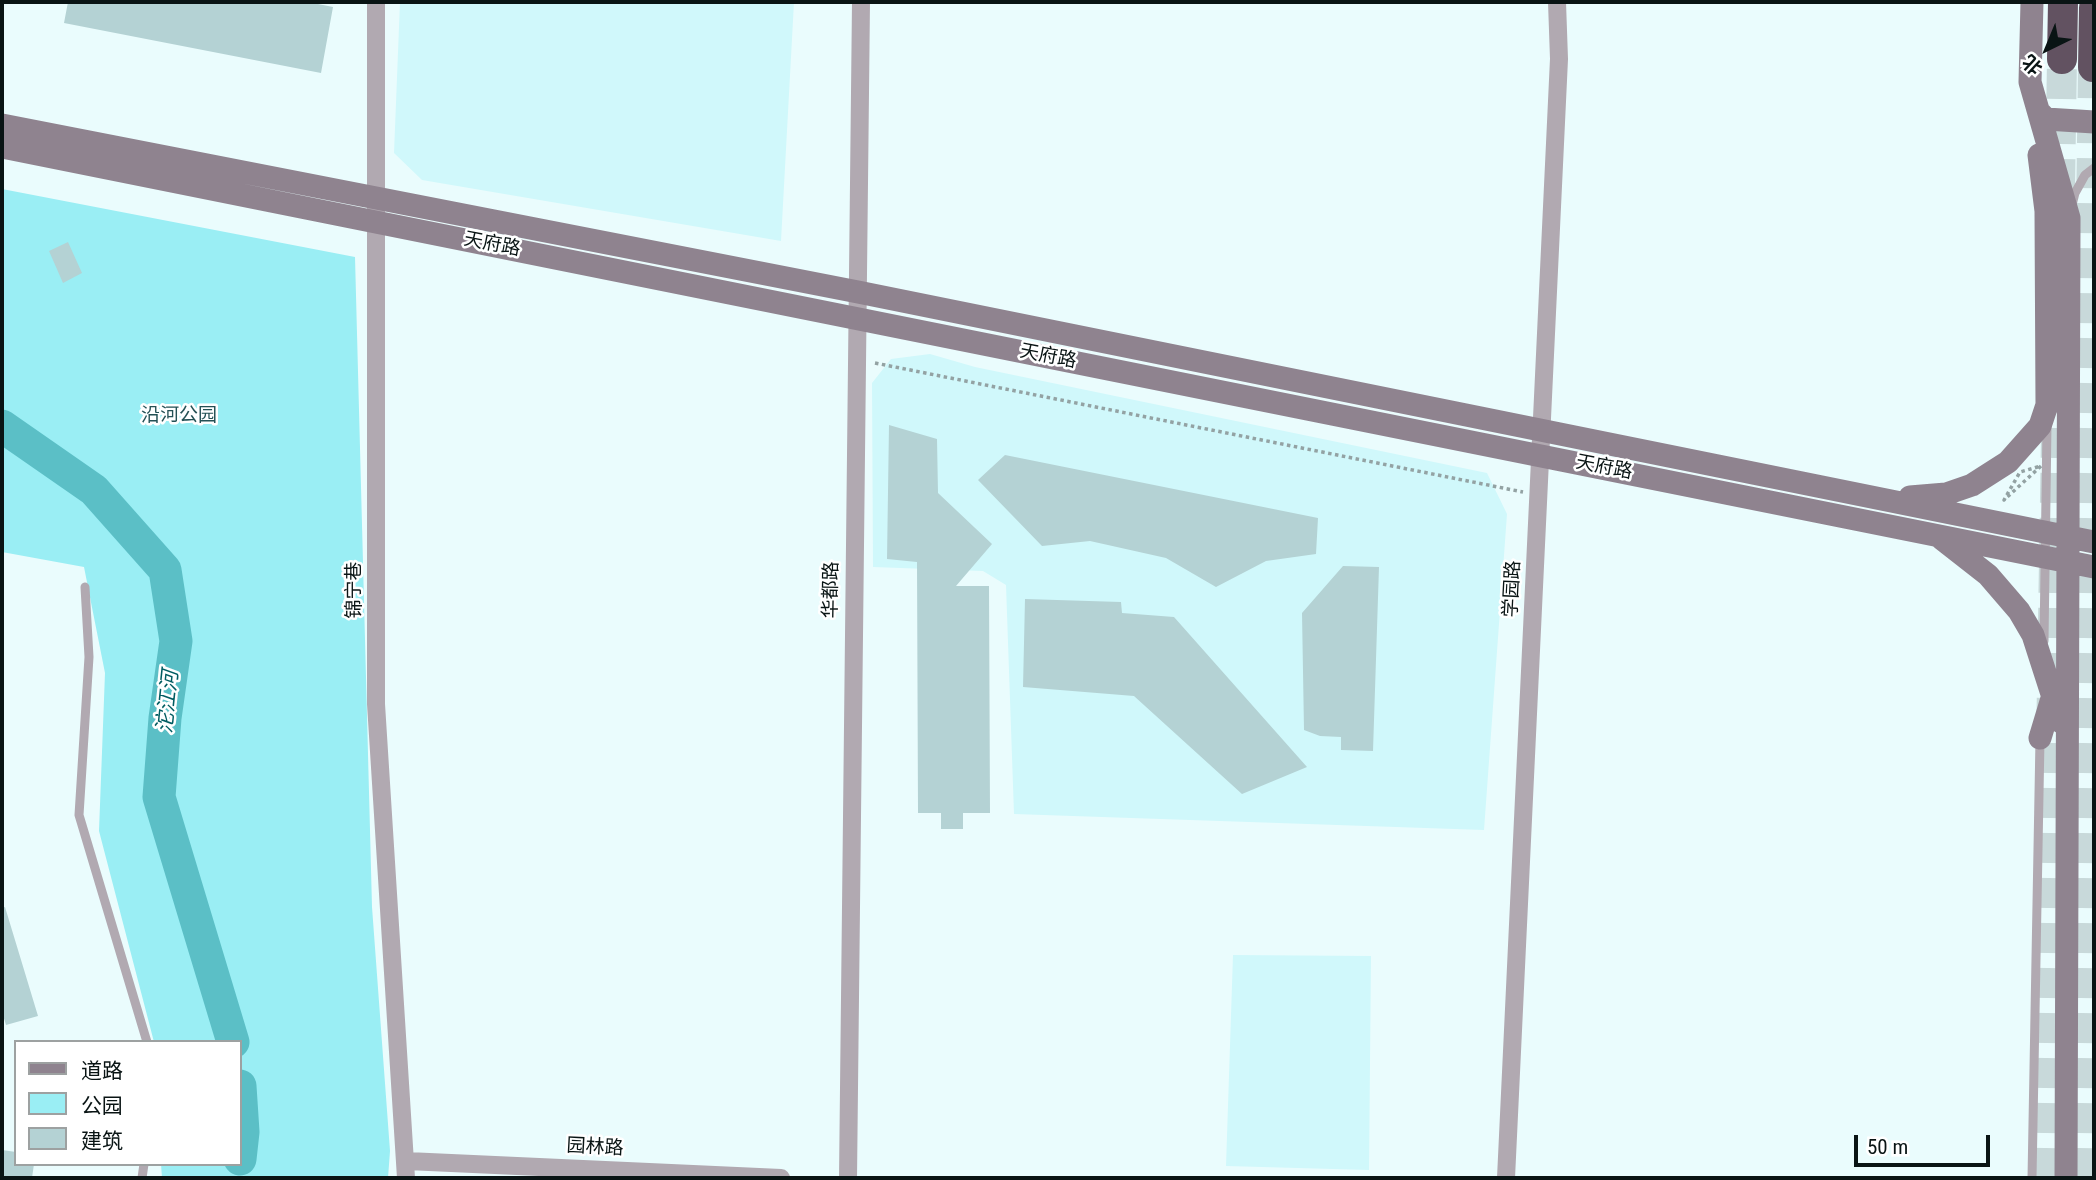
<!DOCTYPE html>
<meta charset="utf-8">
<style>
body{margin:0}
#map{position:relative;width:2096px;height:1180px;overflow:hidden;background:#eafcfd;font-family:"Roboto Condensed","Noto Sans SC",sans-serif}
canvas{display:block}
.frame{position:absolute;inset:0;border:4px solid #091414;pointer-events:none}
.legend{position:absolute;left:14px;top:1040px;width:228px;height:126px;box-sizing:border-box;background:#fff;border:2px solid #9da1a1;margin:0;padding:9px 12px;list-style:none;font-size:21px;color:#091414}
.legend li{display:flex;align-items:center;gap:14px;height:35px}
.legend b{width:35px;border:2px solid #9da1a1}
.north{position:absolute;left:2012px;top:14px;width:70px;height:70px;-webkit-text-stroke:5px #fff;paint-order:stroke;rotate:223deg;font-size:19px;font-weight:700;line-height:28px;text-align:center;color:#091414}
.north::after{content:'';display:block;margin:auto;width:24px;height:32px;background:#091414;clip-path:polygon(50% 0,100% 100%,50% 72%,0 100%)}
.scale{position:absolute;left:1854px;top:1135px;width:136px;height:32px;box-sizing:border-box;border:4px solid #091414;border-top:0;padding-left:9px;font-size:21px;line-height:24px;white-space:nowrap;color:#091414;-webkit-text-stroke:5px #fff;paint-order:stroke}
</style>
<div id="map">
<canvas width="2096" height="1180"></canvas>
<div class="frame"></div>
<ul class="legend">
<li><b style="height:9px;background:#8f838f"></b>道路</li>
<li><b style="height:19px;background:#9aeef4"></b>公园</li>
<li><b style="height:19px;background:#b4d2d4"></b>建筑</li>
</ul>
<div class="north">北</div>
<div class="scale">50 m</div>
</div>
<script>
const g = document.querySelector('canvas').getContext('2d');
g.lineJoin = 'round';
function fill(path, color) {
  g.fillStyle = color;
  g.fill(path, 'evenodd');
}
function poly(rows) {
  const path = new Path2D();
  for (const r of rows) {
    path.moveTo(r[0], r[1]);
    for (let i = 2; i < r.length; i += 2) path.lineTo(r[i], r[i + 1]);
  }
  return path;
}
function stroke(path, color, width, dash) {
  g.strokeStyle = color;
  g.lineWidth = width;
  g.lineCap = dash ? 'butt' : 'round';
  g.setLineDash(dash || []);
  g.stroke(path);
}
function write(font, color, halo, rows, align = 'center') {
  g.font = font + ' "Roboto Condensed","Noto Sans SC",sans-serif';
  g.lineWidth = 5;
  g.setLineDash([]);
  g.textBaseline = 'middle';
  g.strokeStyle = halo;
  g.fillStyle = color;
  for (const [text, x, y, turn = 0] of rows) {
    g.save();
    g.translate(x, y);
    g.rotate((+turn || 0) * Math.PI / 180);
    g.textAlign = isNaN(turn) ? turn : align;
    if (halo) g.strokeText(text, 0, 0);
    g.fillText(text, 0, 0);
    g.restore();
  }
}
const built = poly([
 [400,2,794,2,781,241,422,180,394,153],
 [930,354,975,367,1487,473,1507,514,1484,830,1014,814,1006,585,983,571,873,567,872,383,891,359],
 [1233,955,1371,956,1369,1170,1226,1166]
]);
const green = poly([
 [2,189,355,257,372,907,390,1151,388,1178,162,1178,161,1164,240,1164,240,1042,154,1042,99,831,105,673,84,567,2,552]
]);
const river = poly([
 [2,426,94,490,165,570,176,641,165,718,159,797,233,1042],
 [240,1086,243,1132,240,1159]
]);
const building = poly([
 [68,2,308,2,333,7,321,73,64,23],
 [68,242,82,273,63,283,49,251],
 [889,425,937,439,938,493,992,544,956,586,989,586,990,813,963,813,963,829,941,829,941,813,918,813,917,562,887,559],
 [1005,455,1318,518,1316,554,1266,561,1216,587,1166,558,1090,541,1042,546,978,480],
 [1343,566,1379,567,1373,751,1341,750,1341,737,1320,736,1304,730,1302,613],
 [1025,599,1121,602,1122,613,1174,617,1307,767,1242,794,1134,696,1023,687],
 [5,907,38,1016,6,1025,2,1012,2,908],
 [2,1150,16,1152,16,1164,34,1164,32,1178,2,1178]
]);
const highwayTunnel = poly([
 [2060,189,2062,59],
 [2044,1178,2057,375],
 [2078,1178,2093,67]
]);
const path = poly([
 [875,363,1523,492],
 [2041,466,2004,500,2020,472,2041,466]
]);
const lane = poly([
 [2072,205,2075,193,2085,175,2094,168],
 [85,587,89,657,79,815,147,1042],
 [2044,641,2047,424],
 [142,1178,144,1164],
 [2032,1178,2040,739]
]);
const street = poly([
 [376,2,376,704,406,1178],
 [407,1161,781,1178],
 [848,1178,861,2],
 [1506,1178,1559,59,1557,2]
]);
const secondary = poly([
 [2032,2,2030,82,2069,218,2066,1178],
 [2039,112,2046,119,2094,122],
 [2,125,858,292,2094,542],
 [2,147,2094,567],
 [1910,497,1946,494,1972,485,2008,462,2040,426,2047,405,2046,211,2039,155],
 [1942,539,1988,575,2019,611,2033,635,2061,722],
 [2040,738,2053,695]
]);
const highway = poly([
 [2062,59,2063,2],
 [2093,67,2094,8]
]);
const streetNames = [
 ["天府路",492,245,11],
 ["天府路",1048,357,11],
 ["天府路",1604,468,11],
 ["学园路",1513,589,-87],
 ["锦宁巷",355,590,-90],
 ["华都路",832,590,-89],
 ["园林路",595,1148,3]
];
const parkNames = [
 ["沿河公园",179,416]
];
const waterNames = [
 ["沱江河",169,702,-84]
];
fill(built, '#d0f8fb');
fill(green, '#9aeef4');
stroke(river, '#5bbfc6', 33);
fill(building, '#b4d2d4');
stroke(highwayTunnel, '#c8d9da', 30, [30, 15]);
stroke(path, '#93a2a3', 3.5, [3.5, 3.5]);
stroke(lane, '#b1a9b1', 9);
stroke(street, '#b1a9b1', 18);
stroke(secondary, '#8f838f', 23);
stroke(highway, '#625261', 30);
write('19px', '#091414', '#fff', streetNames);
write('19px', '#245155', '#fff', parkNames);
write('italic 21px', '#005c61', '#fff', waterNames);
</script>
